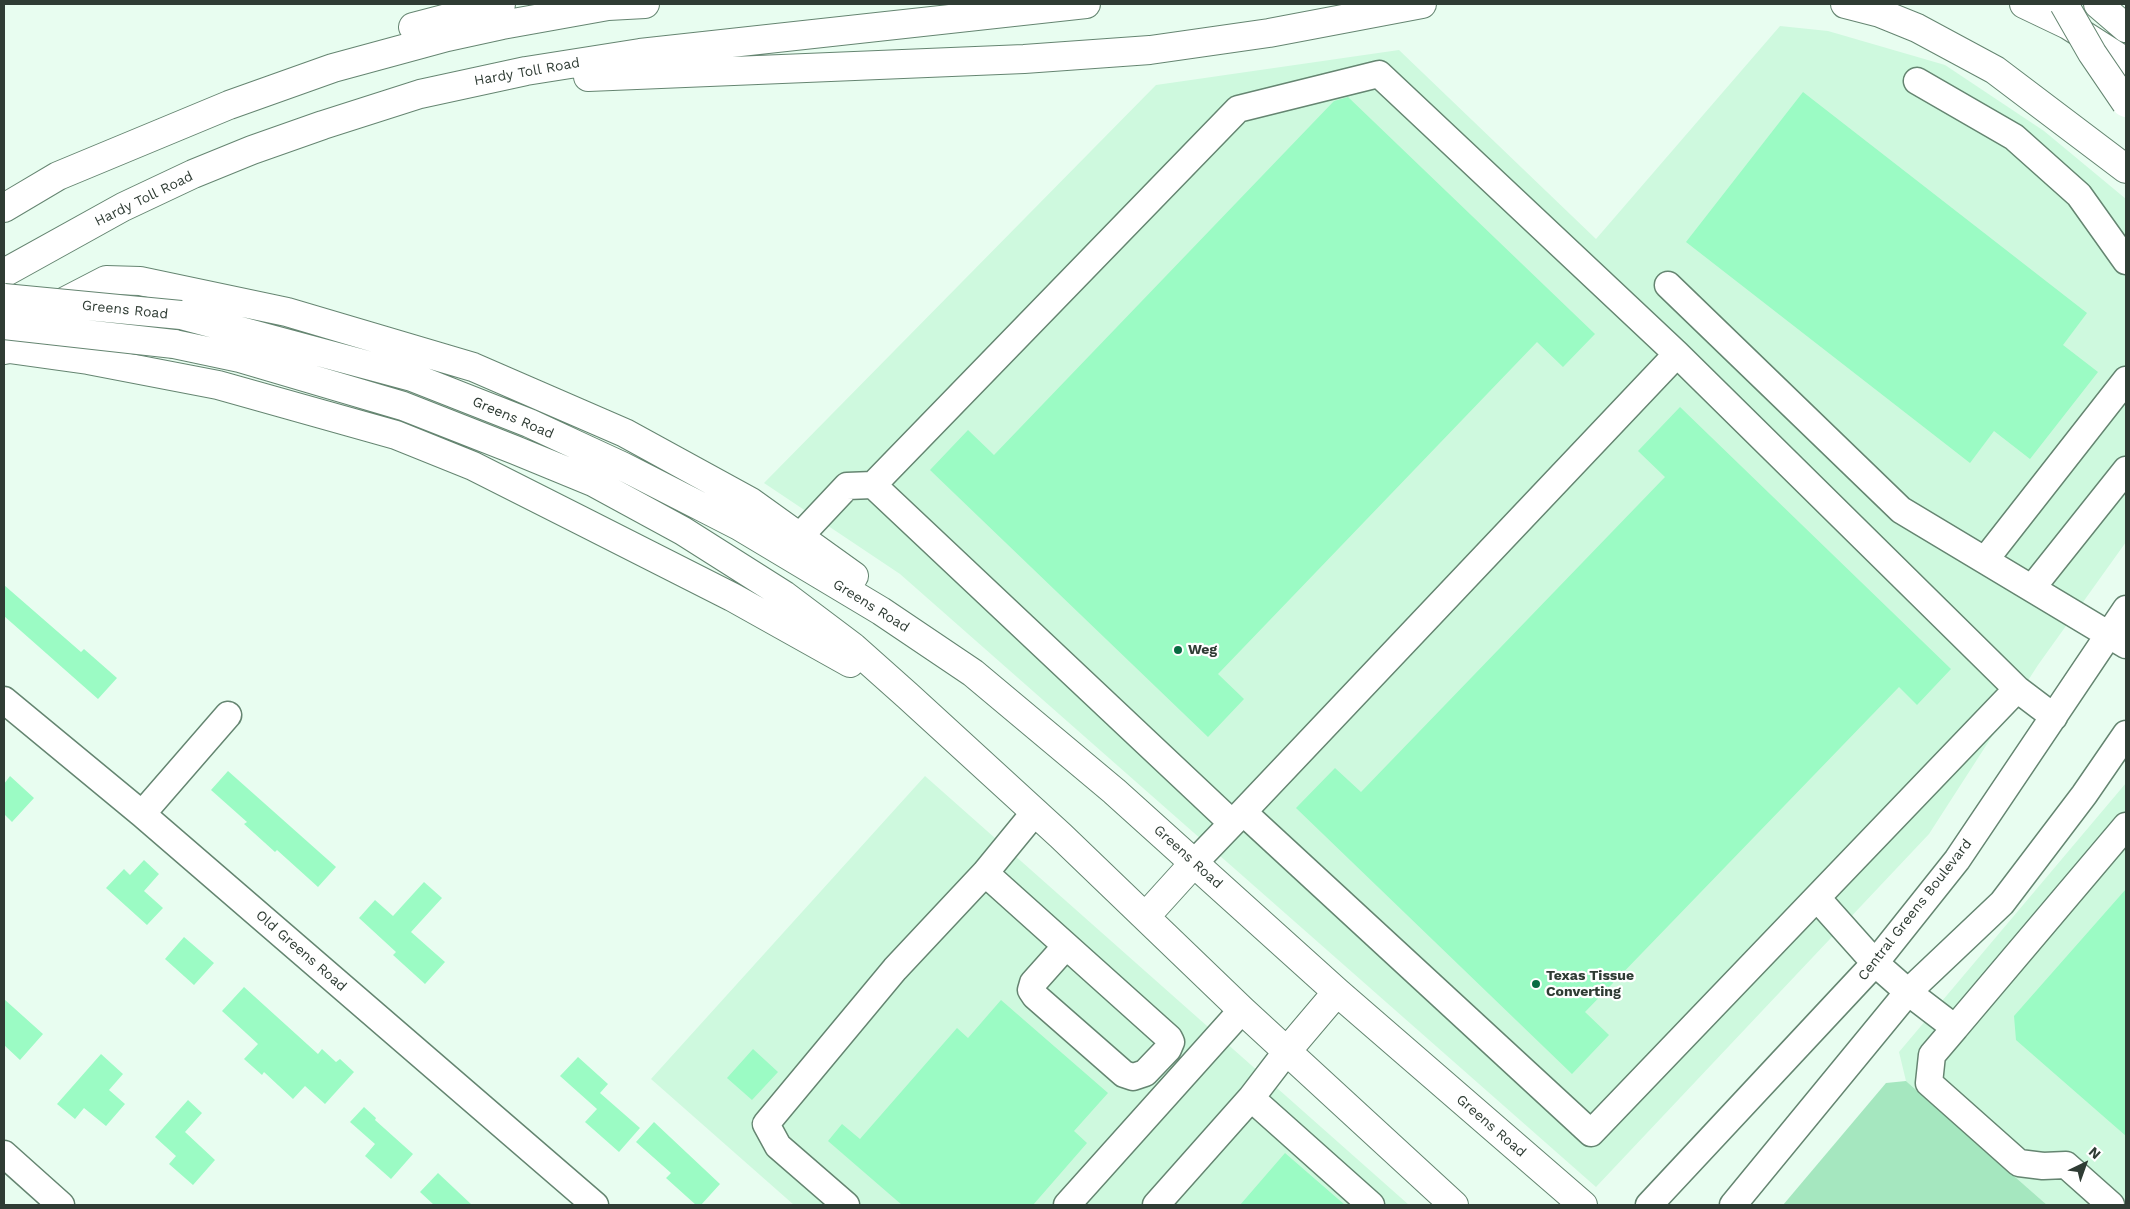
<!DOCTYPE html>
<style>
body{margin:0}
#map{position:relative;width:2130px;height:1209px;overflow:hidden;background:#e8fdf0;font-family:"Work Sans",sans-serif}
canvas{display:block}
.frame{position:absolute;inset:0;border:5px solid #2f3c34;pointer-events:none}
.north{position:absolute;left:2060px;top:1139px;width:50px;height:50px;-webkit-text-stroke:4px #fff;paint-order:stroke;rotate:42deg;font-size:14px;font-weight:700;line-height:20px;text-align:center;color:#2f3c34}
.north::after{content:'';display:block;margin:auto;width:18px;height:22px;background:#2f3c34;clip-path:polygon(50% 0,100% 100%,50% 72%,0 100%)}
</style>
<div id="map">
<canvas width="2130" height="1209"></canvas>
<div class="frame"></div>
<div class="north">N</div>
</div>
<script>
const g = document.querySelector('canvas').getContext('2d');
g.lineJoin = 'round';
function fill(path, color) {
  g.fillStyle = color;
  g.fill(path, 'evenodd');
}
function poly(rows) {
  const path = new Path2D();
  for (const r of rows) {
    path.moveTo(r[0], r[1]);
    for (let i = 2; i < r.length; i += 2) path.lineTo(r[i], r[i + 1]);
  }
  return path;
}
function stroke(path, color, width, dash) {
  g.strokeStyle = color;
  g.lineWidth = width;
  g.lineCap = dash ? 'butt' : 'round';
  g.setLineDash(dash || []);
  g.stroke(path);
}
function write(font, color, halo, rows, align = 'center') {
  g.font = font + ' "Work Sans",sans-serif';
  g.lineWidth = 4.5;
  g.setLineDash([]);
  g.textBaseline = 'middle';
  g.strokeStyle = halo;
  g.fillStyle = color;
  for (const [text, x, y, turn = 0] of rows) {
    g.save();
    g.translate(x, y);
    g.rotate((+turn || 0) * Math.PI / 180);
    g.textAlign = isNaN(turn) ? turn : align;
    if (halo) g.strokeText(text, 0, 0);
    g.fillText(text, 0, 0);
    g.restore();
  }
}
const built = poly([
 [1780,26,1828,31,1945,65,2044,131,2126,199,2126,542,2038,665,1929,834,1596,1187,900,574,764,483,1156,85,1399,50,1596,239],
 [925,776,1409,1205,794,1205,651,1079],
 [2126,783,2126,1205,2047,1205,1906,1081,1899,1052]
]);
const green = poly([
 [1906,1081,2047,1205,1783,1205,1886,1083]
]);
const building = poly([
 [1803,92,2087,313,2063,345,2098,372,2030,459,1994,431,1970,463,1686,242],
 [1348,97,1595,334,1563,367,1537,342,1218,674,1244,699,1208,737,930,470,968,430,994,455,1334,101],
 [1680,407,1951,669,1917,705,1899,687,1585,1012,1609,1035,1572,1074,1296,808,1335,768,1361,792,1665,477,1638,451],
 [4,585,81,652,84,649,117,678,98,699,4,616],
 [228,771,336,867,318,887,277,850,275,852,244,824,247,822,211,790],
 [10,776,34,798,12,822,4,814,4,784],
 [144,860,159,874,144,891,163,908,147,925,106,888,124,869,130,875],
 [424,882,442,898,411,932,445,962,425,984,393,955,396,952,359,918,375,900,393,916],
 [2126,889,2126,1136,2016,1040,2014,1016],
 [184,937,214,963,194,985,165,959],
 [244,987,318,1054,322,1049,336,1062,340,1059,354,1072,325,1104,305,1086,293,1099,264,1072,262,1075,244,1059,258,1044,222,1011],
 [4,999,43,1034,20,1060,4,1045],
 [1001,1000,1108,1093,1074,1131,1087,1143,1033,1205,902,1205,828,1141,842,1124,860,1139,957,1028,968,1038],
 [753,1049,778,1072,752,1100,727,1078],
 [101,1054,123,1074,109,1090,125,1104,106,1126,84,1108,75,1119,57,1104],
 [578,1057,608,1084,600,1093,640,1128,619,1152,585,1122,597,1109,560,1076],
 [188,1100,202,1113,185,1132,215,1160,193,1185,169,1164,176,1156,155,1137],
 [364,1107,376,1118,375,1120,413,1154,391,1179,365,1156,375,1144,350,1122],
 [654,1122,720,1184,701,1205,696,1205,666,1178,671,1173,636,1142],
 [1285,1153,1345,1205,1240,1205],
 [438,1173,472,1205,434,1205,420,1192]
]);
const minor = poly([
 [1917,81,2014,137,2079,195,2126,261],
 [1668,285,1901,510,2126,645],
 [799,537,847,486,873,485],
 [1985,560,2126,380],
 [2032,588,2126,470],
 [2017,689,2054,717],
 [4,700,142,814,595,1205],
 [1243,812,1591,1133,2017,689,1677,354],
 [142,814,228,715],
 [1194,863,1243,812,1677,354,1379,74,1238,109,873,485,1232,823],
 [985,873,1169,1038,1171,1042,1168,1049,1145,1073,1133,1077,1124,1074,1035,996,1031,990,1033,983,1066,946],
 [1817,898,1875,963,1908,992,1955,1028,2126,826],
 [1955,1028,1932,1055,1929,1083,2019,1163,2043,1166,2066,1165,2111,1205],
 [1287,1051,1251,1098,1371,1205],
 [4,1154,61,1205],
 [846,1205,778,1146,766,1124,895,969,985,873,1035,812],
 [1067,1205,1242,1010],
 [1156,1205,1251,1098],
 [1649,1205,1875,963,1957,860,2126,609],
 [1733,1205,1908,992,2002,903,2084,795,2126,734]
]);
const major = poly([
 [50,309,106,280,140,281,287,312,473,367,625,433,751,502,854,576],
 [181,315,412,377,529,423,622,466,739,526,881,611,973,673,1114,791,1337,992,1583,1205],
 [174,344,240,358,403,406,515,450,593,482,683,531,784,595,853,647,908,696,1061,836,1242,1010,1454,1205],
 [4,350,9,349,88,360,218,385,396,435,473,466,580,520,732,597,850,663],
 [1146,916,1194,863],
 [1287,1051,1337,992]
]);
const highway = poly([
 [1845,4,1880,13,1917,28,1995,70,2126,169],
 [2024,4,2068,25,2126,62],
 [2098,4,2126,28],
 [413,27,501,4],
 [588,77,1024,59,1150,50,1269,33,1422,4],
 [4,208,58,176,229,105,333,68,447,37,502,25,608,6,645,4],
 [4,273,123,207,193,174,252,150,323,125,420,94,526,71,640,53,1086,4]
]);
const majorBridge = poly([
 [4,298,181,315],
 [4,325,174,344]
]);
const highwayBridge = poly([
 [2064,4,2092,53,2126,103]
]);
const markers = [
 [1178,650,5,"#076c42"],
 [1536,984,5,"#076c42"]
];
const streetNames = [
 ["Hardy Toll Road",527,72,-10],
 ["Hardy Toll Road",144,199,-26],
 ["Greens Road",125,310,6],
 ["Greens Road",513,418,23],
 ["Greens Road",871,606,32],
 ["Greens Road",1188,857,42],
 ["Central Greens Boulevard",1915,910,-52],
 ["Old Greens Road",301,951,41],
 ["Greens Road",1491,1126,41]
];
const poiNames = [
 ["Weg",1188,650],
 ["Texas Tissue",1546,976],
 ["Converting",1546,992]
];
fill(built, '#cef9de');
fill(green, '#a5e7bf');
fill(building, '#9bfbc4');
stroke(minor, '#658571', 29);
stroke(major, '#658571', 30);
stroke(highway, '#658571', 30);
stroke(minor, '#fff', 26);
stroke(major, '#fff', 28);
stroke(highway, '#fff', 28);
stroke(majorBridge, '#658571', 30, []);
stroke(highwayBridge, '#658571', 30, []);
stroke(majorBridge, '#fff', 28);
stroke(highwayBridge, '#fff', 28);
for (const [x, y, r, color] of markers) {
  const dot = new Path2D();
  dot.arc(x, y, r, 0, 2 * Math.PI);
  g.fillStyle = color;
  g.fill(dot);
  stroke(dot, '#fff', 2);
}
write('14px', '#2f3c34', '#fff', streetNames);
write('bold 14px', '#2f3c34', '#fff', poiNames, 'left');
</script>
